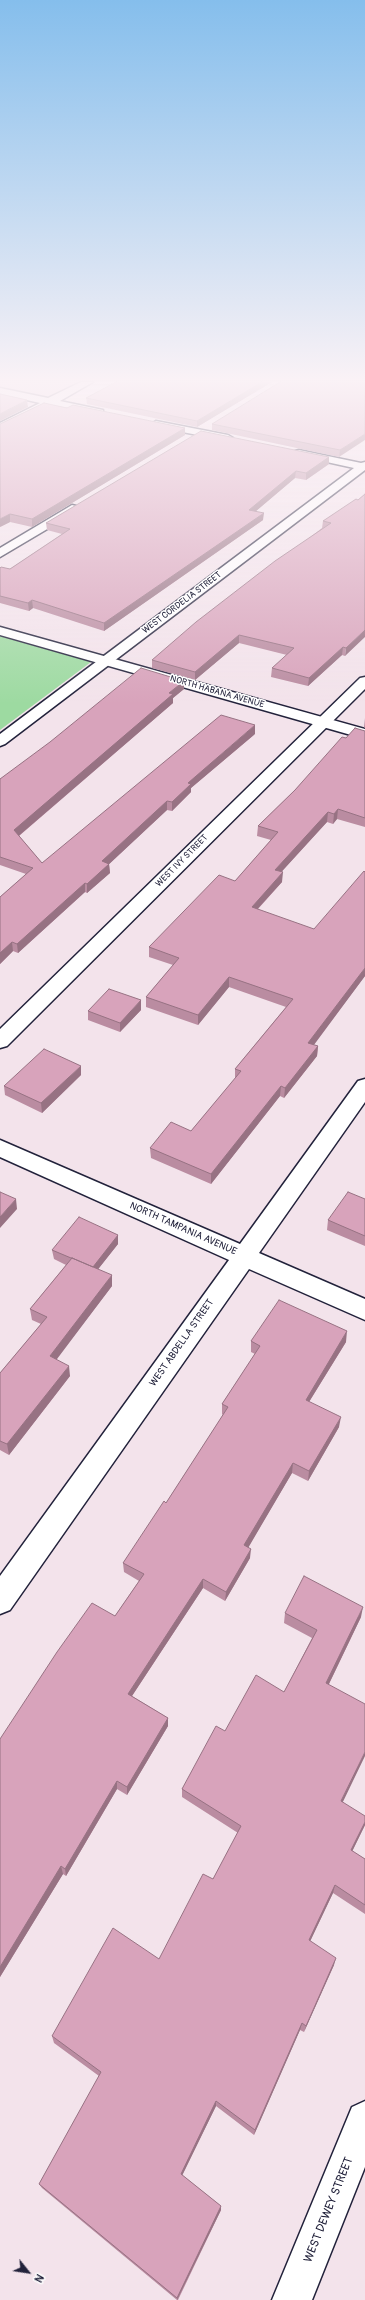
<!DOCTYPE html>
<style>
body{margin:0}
#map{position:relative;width:365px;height:2300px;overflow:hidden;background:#f3e3eb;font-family:Pangolin,sans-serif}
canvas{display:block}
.north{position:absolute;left:8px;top:2252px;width:40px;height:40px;-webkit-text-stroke:3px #fff;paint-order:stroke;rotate:120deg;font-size:11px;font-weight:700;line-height:16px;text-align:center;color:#22223b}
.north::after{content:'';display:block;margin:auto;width:14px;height:18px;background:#22223b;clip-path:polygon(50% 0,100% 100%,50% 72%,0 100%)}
</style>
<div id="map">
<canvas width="365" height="2300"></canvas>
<div class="north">N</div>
</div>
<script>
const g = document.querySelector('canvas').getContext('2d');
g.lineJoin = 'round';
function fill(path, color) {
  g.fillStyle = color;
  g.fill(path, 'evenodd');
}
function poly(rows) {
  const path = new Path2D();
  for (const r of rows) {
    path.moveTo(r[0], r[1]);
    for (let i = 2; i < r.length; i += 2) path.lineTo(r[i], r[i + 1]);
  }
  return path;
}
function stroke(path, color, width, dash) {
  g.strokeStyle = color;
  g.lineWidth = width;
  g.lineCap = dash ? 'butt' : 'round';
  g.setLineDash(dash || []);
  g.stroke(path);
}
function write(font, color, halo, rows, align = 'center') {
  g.font = font + ' Pangolin,sans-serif';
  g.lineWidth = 3;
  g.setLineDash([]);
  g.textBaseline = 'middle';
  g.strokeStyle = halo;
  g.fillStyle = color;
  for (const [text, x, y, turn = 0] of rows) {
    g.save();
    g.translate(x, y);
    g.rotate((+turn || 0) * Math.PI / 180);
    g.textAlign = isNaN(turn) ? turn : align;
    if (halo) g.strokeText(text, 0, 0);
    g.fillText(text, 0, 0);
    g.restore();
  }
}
const built = poly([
 [0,382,79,382,47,398,0,388]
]);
const green = poly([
 [0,636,91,662,0,730]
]);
const street = poly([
 [81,382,93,382,60,401,103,410,103,414,51,405,0,430,0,423,40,403,0,394,0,388,48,398,81,382],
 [156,421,228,435,233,438,228,441,152,426,151,424,156,421],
 [299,450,361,463,365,462,365,470,5,744,0,746,0,734,354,468,295,455,293,453,295,451,299,450],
 [72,505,76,506,78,509,76,512,0,557,0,548,72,505],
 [365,677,365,689,7,1046,0,1048,0,1029,360,678,365,677],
 [365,1079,365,1102,259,1253,365,1299,365,1320,249,1269,10,1610,0,1614,0,1576,229,1260,0,1157,0,1140,240,1244,358,1081,365,1079],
 [365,2101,365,2167,312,2300,272,2300,352,2107,365,2101]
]);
const secondary = poly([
 [0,627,365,729,365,739,0,635,0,627]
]);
const wall = poly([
 [116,382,272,382,197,427,87,404,86,398],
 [365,382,339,457,212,430,212,424],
 [67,408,185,428,185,435,32,527,10,522,0,527],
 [329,457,329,464,306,480,295,478,256,511,263,520,104,631,33,608,29,611,0,603,0,568,10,569,62,534,47,530,46,523],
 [365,494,345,656,342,655,308,686,271,677,272,668,287,655,239,643,195,680,152,668,152,660,322,528,323,521,358,500],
 [184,681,184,689,173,698,173,703,19,836,42,863,255,734,191,788,191,792,172,811,167,810,109,864,110,873,87,893,85,892,18,953,13,951,0,964,0,897,26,874,0,865,0,779],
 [365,718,365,728,364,727],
 [365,731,365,827,337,819,333,824,327,822,281,872,282,882,258,909,365,976,313,1045,318,1046,317,1056,284,1098,280,1096,211,1184,151,1158,150,1148,191,1131,235,1079,235,1069,286,1007,229,987,198,1025,146,1007,146,997,173,965,149,957,149,947,235,881,271,840,257,836,258,826,295,790,346,738],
 [141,1010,120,1032,88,1020,88,1011],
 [81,1075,42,1113,5,1095,4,1086],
 [365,1199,365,1246,327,1230,328,1220],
 [118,1235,118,1244,98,1269,112,1286,56,1359,70,1376,9,1455,0,1450,0,1373,41,1324,32,1320,30,1309,66,1265,54,1259,52,1250],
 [251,1341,346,1342,309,1402,339,1427,308,1481,292,1473,248,1547,250,1558,225,1601,203,1588,132,1696,168,1718,168,1726,127,1795,117,1789,66,1876,63,1874,0,1977,0,1739,115,1616,139,1581,124,1572,123,1563,166,1503,223,1415,222,1414,222,1404,255,1354,251,1352],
 [285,1613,361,1617,329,1684,343,1802,365,1825,352,1851,365,1859,365,1914,333,1893,310,1941,334,1965,304,2032,300,2030,254,2135,216,2106,182,2175,221,2206,221,2210,178,2300,177,2300,42,2188,39,2184,99,2076,54,2043,52,2036,159,1959,213,1879,238,1833,182,1797,182,1789,225,1731,284,1692,312,1638,284,1623]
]);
const shadedWall = poly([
 [262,382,272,382,197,427,197,421],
 [27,400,28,407,0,421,0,414],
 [185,428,185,435,32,527,32,519],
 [365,434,365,440,339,457,340,450],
 [329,457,329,464,306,480,306,473],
 [296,471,295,478,249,517,249,510],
 [264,513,263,520,104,631,104,623],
 [10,514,10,522,0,527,0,519],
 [32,600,33,608,29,611,28,603],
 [365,630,365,637,345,656,346,648],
 [239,635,239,643,195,680,195,672],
 [343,647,342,655,308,686,309,678],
 [184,681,184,689,173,698,173,703,15,839,14,830,169,693],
 [255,725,255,734,191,788,191,792,172,811,172,802,188,783],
 [167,801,167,810,105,868,109,864,110,873,87,893,87,884,102,861],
 [338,809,337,819,333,824,334,814],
 [328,812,327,822,275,879,275,870],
 [283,872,282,882,251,916,252,907],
 [85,883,85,892,18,953,17,944],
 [12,942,13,951,0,964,0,953],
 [365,968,365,976,308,1053,308,1043],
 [229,977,229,987,198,1025,198,1015],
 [141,1000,141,1010,120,1032,120,1023],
 [318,1046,317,1056,284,1098,285,1088],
 [81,1066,81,1075,42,1113,41,1103],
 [281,1086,280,1096,211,1184,211,1174],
 [16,1199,17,1209,0,1228,0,1217],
 [118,1235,118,1244,92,1277,92,1268],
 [112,1275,112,1286,51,1367,50,1356],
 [347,1331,346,1342,304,1410,306,1400],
 [69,1366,70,1376,9,1455,7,1444],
 [341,1417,339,1427,308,1481,309,1471],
 [293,1463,292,1473,244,1555,244,1545],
 [251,1549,250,1558,225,1601,226,1592],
 [203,1579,203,1588,128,1702,128,1694],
 [363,1607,361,1617,325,1692,326,1683],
 [168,1718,168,1726,127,1795,127,1787],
 [365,1752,365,1756,339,1810,341,1801],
 [117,1781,117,1789,66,1876,65,1869],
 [365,1822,365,1825,349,1858,351,1850],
 [61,1866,63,1874,0,1977,0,1967],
 [335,1885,333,1893,307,1948,309,1940],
 [336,1958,334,1965,304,2032,306,2026],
 [302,2023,300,2030,254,2135,255,2130],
 [216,2101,216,2106,181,2178,181,2174],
 [221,2206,221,2210,177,2300,177,2298]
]);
const building = poly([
 [116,382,262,382,197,421,86,398,116,382],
 [280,382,365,382,365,434,340,450,212,424,280,382],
 [0,394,27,400,0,414,0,394],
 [44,403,67,408,73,405,185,428,32,519,10,514,0,519,0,424,44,403],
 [201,431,329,457,306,473,296,471,249,510,264,513,104,623,32,600,28,603,0,596,0,568,1,567,10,569,70,529,46,523,201,431],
 [365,494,365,630,346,648,343,647,309,678,272,668,294,648,239,635,195,672,152,660,196,622,275,561,331,523,323,521,356,499,358,500,365,494],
 [141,668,184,681,169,693,173,694,14,830,42,863,221,715,255,725,188,783,191,784,172,802,167,801,102,861,109,864,87,884,85,883,17,944,12,942,0,953,0,897,33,868,0,857,0,779,50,742,141,668],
 [355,728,365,731,365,818,338,809,334,814,328,812,275,870,283,872,252,907,314,929,364,871,365,872,365,968,308,1043,318,1046,285,1088,281,1086,211,1174,150,1148,171,1122,191,1131,241,1071,235,1069,293,999,229,977,198,1015,146,997,179,958,149,947,219,875,235,881,278,832,258,826,295,790,342,737,346,738,355,728],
 [109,989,141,1000,120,1023,88,1011,109,989],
 [44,1049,81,1066,41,1103,4,1086,44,1049],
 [0,1192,16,1199,0,1217,0,1192],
 [348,1192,365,1199,365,1236,328,1220,348,1192],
 [79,1217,118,1235,93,1267,72,1258,71,1258,52,1250,79,1217],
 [72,1258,112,1275,50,1356,69,1366,7,1444,0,1441,0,1373,47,1317,30,1309,72,1258],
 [279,1300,347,1331,306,1400,341,1417,309,1471,293,1463,244,1545,251,1549,226,1592,203,1579,128,1694,168,1718,127,1787,117,1781,65,1869,61,1866,0,1967,0,1739,57,1652,92,1603,115,1616,144,1574,123,1563,164,1501,166,1503,228,1407,222,1404,260,1346,251,1341,279,1300],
 [304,1576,363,1607,326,1683,365,1704,365,1752,341,1801,365,1816,365,1822,351,1850,365,1859,365,1905,335,1885,309,1940,336,1958,306,2026,302,2023,255,2130,216,2101,181,2174,221,2206,177,2298,39,2184,101,2072,52,2036,113,1928,159,1959,203,1874,213,1879,241,1826,182,1789,216,1726,225,1731,256,1675,284,1692,317,1630,285,1613,304,1576]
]);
const farStreetnames = [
 ["WEST CORDELIA STREET",182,603,-37],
 ["NORTH HABANA AVENUE",217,692,16],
 ["WEST IVY STREET",182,861,-45]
];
const streetNames = [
 ["NORTH TAMPANIA AVENUE",183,1229,24],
 ["WEST ABDELLA STREET",182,1343,-55]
];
const nearStreetnames = [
 ["WEST DEWEY STREET",329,2210,-68]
];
fill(built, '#ebd0dd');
fill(green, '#9ddaa1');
stroke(street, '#22223b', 3);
stroke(secondary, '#22223b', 3);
fill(street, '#fff');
fill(secondary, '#fff');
fill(wall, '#ba8ca1');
fill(shadedWall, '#977283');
fill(building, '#d8a3bb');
stroke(building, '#977283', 1);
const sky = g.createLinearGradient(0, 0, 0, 704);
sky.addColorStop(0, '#85beec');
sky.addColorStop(0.54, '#faf2f6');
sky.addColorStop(1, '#faf2f600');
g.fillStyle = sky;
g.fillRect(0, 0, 365, 704);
write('9px', '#22223b', '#fff', farStreetnames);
write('10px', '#22223b', '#fff', streetNames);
write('12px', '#22223b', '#fff', nearStreetnames);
</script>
